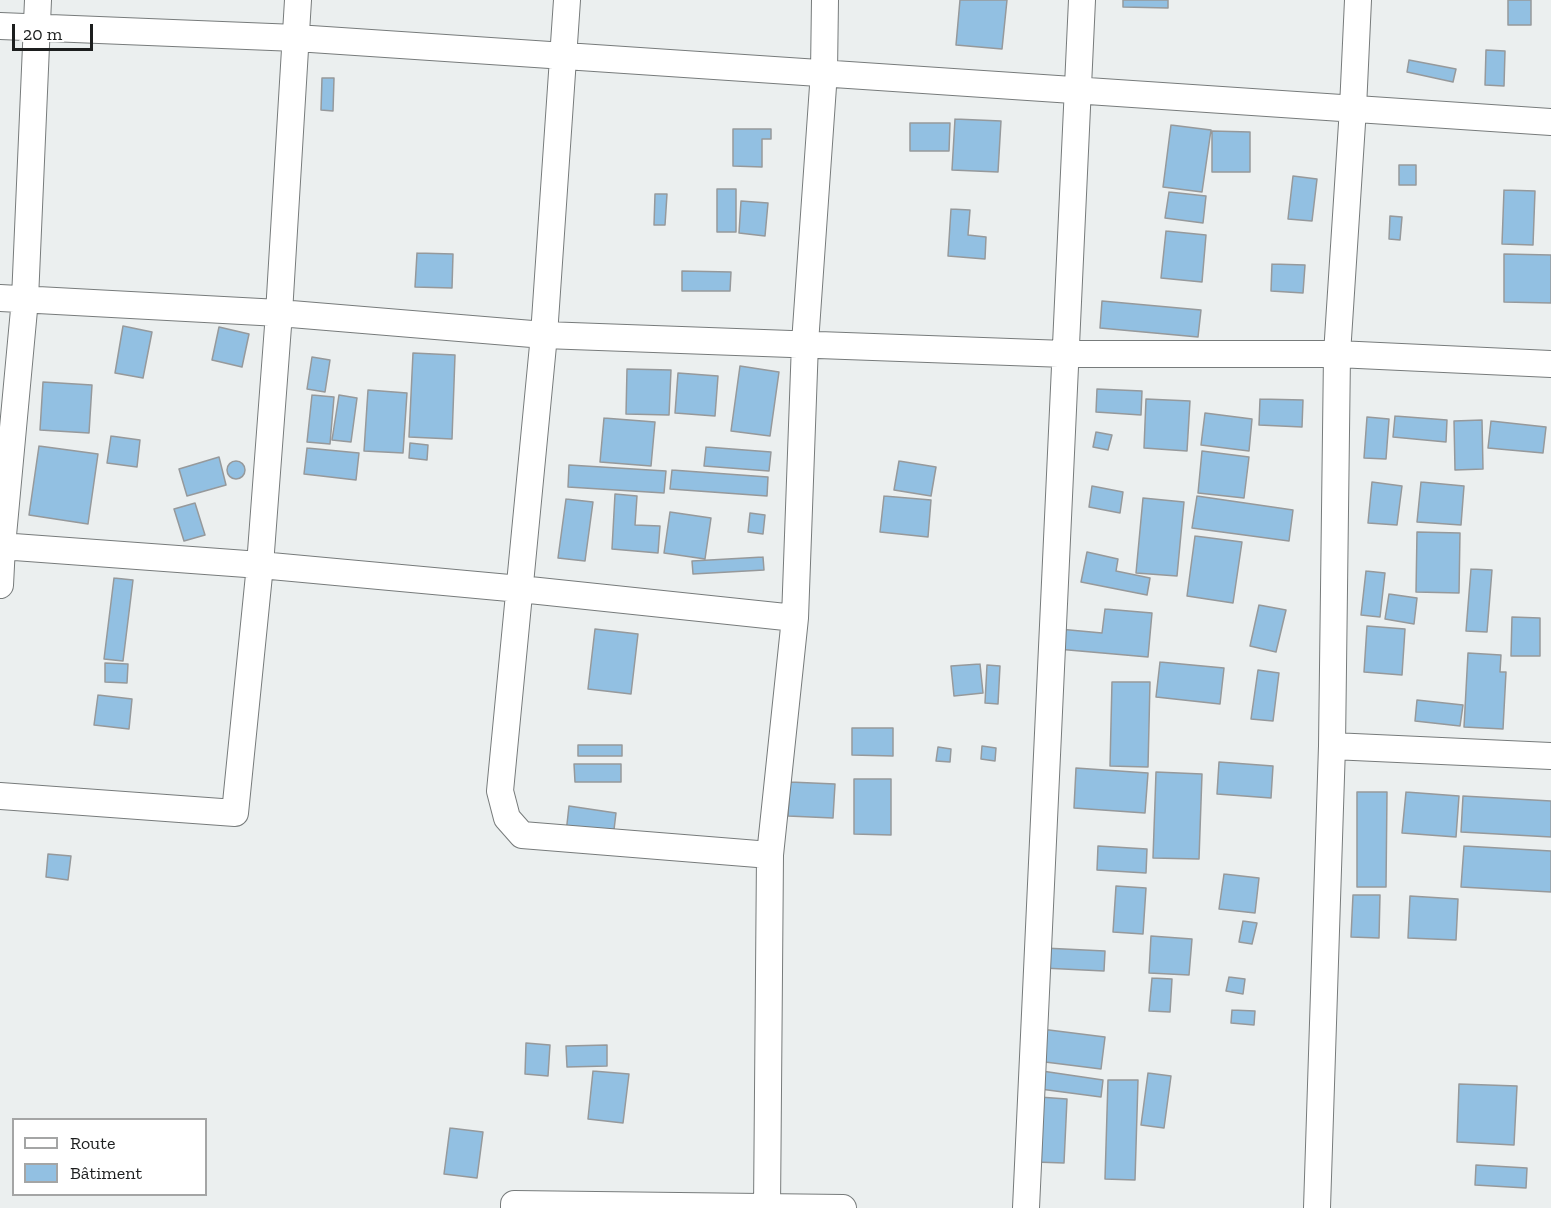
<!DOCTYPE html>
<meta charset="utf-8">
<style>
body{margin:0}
#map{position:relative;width:1551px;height:1208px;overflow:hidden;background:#ebefef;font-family:"Zilla Slab",serif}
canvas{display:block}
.legend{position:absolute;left:12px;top:1118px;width:195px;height:78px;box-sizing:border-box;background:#fff;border:2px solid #a4a5a5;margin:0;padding:8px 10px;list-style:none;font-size:18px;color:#1c1e1e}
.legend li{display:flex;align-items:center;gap:12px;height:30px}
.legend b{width:30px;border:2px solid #a4a5a5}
.scale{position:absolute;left:12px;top:24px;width:81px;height:27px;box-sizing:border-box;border:3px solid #1c1e1e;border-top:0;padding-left:8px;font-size:18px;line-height:21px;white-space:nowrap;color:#1c1e1e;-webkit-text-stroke:4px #fff;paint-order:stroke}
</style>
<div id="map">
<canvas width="1551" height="1208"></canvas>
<ul class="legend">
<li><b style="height:8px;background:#fff"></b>Route</li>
<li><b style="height:16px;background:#92c0e2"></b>Bâtiment</li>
</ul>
<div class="scale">20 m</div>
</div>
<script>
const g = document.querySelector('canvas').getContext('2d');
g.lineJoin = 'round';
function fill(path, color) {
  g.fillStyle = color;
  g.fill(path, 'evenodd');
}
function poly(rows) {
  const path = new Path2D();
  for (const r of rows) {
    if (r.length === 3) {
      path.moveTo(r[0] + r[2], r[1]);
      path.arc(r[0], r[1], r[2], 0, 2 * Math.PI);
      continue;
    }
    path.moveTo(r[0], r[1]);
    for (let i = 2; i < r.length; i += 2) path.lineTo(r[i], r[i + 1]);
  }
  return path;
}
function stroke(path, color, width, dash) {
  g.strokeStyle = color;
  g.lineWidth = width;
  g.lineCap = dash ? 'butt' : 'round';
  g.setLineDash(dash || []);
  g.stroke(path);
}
const building = poly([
 [960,0,1007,0,1002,49,956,45,960,0],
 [1123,0,1168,0,1168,8,1123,7,1123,0],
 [1508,0,1531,0,1531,25,1508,25,1508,0],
 [1486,50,1505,51,1504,86,1485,85,1486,50],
 [1409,60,1456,69,1453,82,1407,72,1409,60],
 [322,78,334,78,333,111,321,110,322,78],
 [955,119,1001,121,998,172,952,170,955,119],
 [910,123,950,123,949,151,910,151,910,123],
 [1171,125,1211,130,1202,192,1163,187,1171,125],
 [733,129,771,129,771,139,762,139,762,167,733,166,733,129],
 [1212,131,1250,132,1250,172,1212,172,1212,131],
 [1399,165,1416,165,1416,185,1399,185,1399,165],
 [1293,176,1317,179,1312,221,1288,219,1293,176],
 [717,189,736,189,736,232,717,232,717,189],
 [1504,190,1535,191,1533,245,1502,244,1504,190],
 [1169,192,1206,196,1203,223,1165,218,1169,192],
 [655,194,667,194,665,225,654,225,655,194],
 [741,201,768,203,765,236,739,233,741,201],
 [951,209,970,210,968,235,986,237,985,259,948,256,951,209],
 [1390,216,1402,217,1400,240,1389,239,1390,216],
 [1166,231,1206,235,1202,282,1161,278,1166,231],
 [417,253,453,254,452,288,415,287,417,253],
 [1504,254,1551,255,1551,303,1504,302,1504,254],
 [1272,264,1305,265,1303,293,1271,291,1272,264],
 [682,271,731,272,730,291,682,291,682,271],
 [1102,301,1201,310,1198,337,1100,328,1102,301],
 [123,326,152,332,143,378,115,373,123,326],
 [219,327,249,334,242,367,212,360,219,327],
 [413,353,455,355,452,439,409,437,413,353],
 [312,357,330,360,325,392,307,389,312,357],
 [740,366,779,372,770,436,731,431,740,366],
 [627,369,671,370,669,415,626,414,627,369],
 [678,373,718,376,715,416,675,413,678,373],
 [43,382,92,385,89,433,40,430,43,382],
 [1097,389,1142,391,1141,415,1096,412,1097,389],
 [368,390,407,393,403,453,364,451,368,390],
 [312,395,334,397,330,444,307,442,312,395],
 [339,395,357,398,351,442,332,440,339,395],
 [1146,399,1190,401,1187,451,1144,448,1146,399],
 [1260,399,1303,400,1302,427,1259,425,1260,399],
 [1205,413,1252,419,1249,451,1201,445,1205,413],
 [1395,416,1447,420,1446,442,1393,437,1395,416],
 [1367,417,1389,419,1386,459,1364,458,1367,417],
 [604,418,655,422,651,466,600,462,604,418],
 [1482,420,1483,469,1455,470,1454,421,1482,420],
 [1491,421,1546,427,1543,453,1488,448,1491,421],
 [1096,432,1112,435,1108,450,1093,447,1096,432],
 [111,436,140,440,137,467,107,463,111,436],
 [410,443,428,445,427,460,409,458,410,443],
 [39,446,98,454,88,524,29,515,39,446],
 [706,447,771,452,769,471,704,466,706,447],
 [307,448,359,453,356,480,304,474,307,448],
 [1202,451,1249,457,1244,498,1198,493,1202,451],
 [219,457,226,485,187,496,179,469,219,457],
 [236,470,9],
 [899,461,936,467,931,496,894,490,899,461],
 [569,465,666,471,664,493,568,487,569,465],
 [672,470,768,477,767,496,670,489,672,470],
 [1372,482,1402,486,1397,525,1368,523,1372,482],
 [1421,482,1464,486,1461,525,1417,522,1421,482],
 [1092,486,1123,492,1120,513,1089,507,1092,486],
 [615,494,637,496,635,525,660,526,658,553,612,549,615,494],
 [884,496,931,500,928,537,880,532,884,496],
 [1197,496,1293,510,1289,541,1192,528,1197,496],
 [1143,498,1184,502,1177,576,1136,573,1143,498],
 [566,499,593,502,585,561,558,558,566,499],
 [195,503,205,535,184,541,174,509,195,503],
 [670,512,711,518,705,559,664,553,670,512],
 [750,513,765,515,763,534,748,532,750,513],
 [1417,532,1460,533,1459,593,1416,592,1417,532],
 [1195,536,1242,542,1233,603,1187,596,1195,536],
 [1087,552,1118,559,1116,571,1150,578,1147,595,1081,582,1087,552],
 [763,557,764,570,693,574,692,561,763,557],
 [1471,569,1492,570,1487,632,1466,631,1471,569],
 [1366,571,1385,573,1380,617,1361,615,1366,571],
 [114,578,133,580,123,661,104,659,114,578],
 [1389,594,1417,598,1414,624,1385,619,1389,594],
 [1259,605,1286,610,1276,652,1250,646,1259,605],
 [1105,609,1152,613,1148,657,1057,649,1059,629,1102,633,1105,609],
 [1512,617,1540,618,1540,656,1511,656,1512,617],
 [1367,626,1405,629,1402,675,1364,672,1367,626],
 [595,629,638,634,631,694,588,689,595,629],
 [1468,653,1501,655,1500,672,1506,672,1503,729,1464,727,1468,653],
 [1160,662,1224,668,1220,704,1156,697,1160,662],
 [105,663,128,664,127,683,105,682,105,663],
 [980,664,983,693,954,696,951,666,980,664],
 [987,665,1000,666,998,704,985,703,987,665],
 [1258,670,1279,673,1273,721,1251,719,1258,670],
 [1112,682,1150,682,1148,767,1110,766,1112,682],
 [98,695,132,699,129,729,94,725,98,695],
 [1417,700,1463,705,1460,726,1415,721,1417,700],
 [852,728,893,728,893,756,852,755,852,728],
 [578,745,622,745,622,756,578,756,578,745],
 [982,746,996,748,995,761,981,759,982,746],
 [938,747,951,749,950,762,936,761,938,747],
 [1219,762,1273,766,1271,798,1217,794,1219,762],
 [574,764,621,764,621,782,575,782,574,764],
 [1076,768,1148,773,1145,813,1074,808,1076,768],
 [1156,772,1202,774,1199,859,1153,858,1156,772],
 [854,779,891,779,891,835,854,834,854,779],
 [790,782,835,784,833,818,788,816,790,782],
 [1357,792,1387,792,1386,887,1357,887,1357,792],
 [1406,792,1459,796,1456,837,1402,833,1406,792],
 [1463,796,1551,801,1551,837,1461,832,1463,796],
 [569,806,616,813,613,838,566,833,569,806],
 [1098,846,1147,849,1146,873,1097,870,1098,846],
 [1464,846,1551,851,1551,892,1461,887,1464,846],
 [48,854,71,856,68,880,46,877,48,854],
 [1224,874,1259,878,1255,913,1219,909,1224,874],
 [1116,886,1146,888,1143,934,1113,932,1116,886],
 [1353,895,1380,895,1379,938,1351,937,1353,895],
 [1410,896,1458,899,1456,940,1408,938,1410,896],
 [1243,921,1257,923,1252,944,1239,942,1243,921],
 [1151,936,1192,939,1189,975,1149,973,1151,936],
 [1044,948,1105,951,1104,971,1043,968,1044,948],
 [1229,977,1245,979,1243,994,1226,991,1229,977],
 [1152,978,1172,979,1170,1012,1149,1011,1152,978],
 [1232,1010,1255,1011,1254,1025,1231,1023,1232,1010],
 [1041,1029,1105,1037,1101,1069,1037,1061,1041,1029],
 [526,1043,550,1045,548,1076,525,1074,526,1043],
 [607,1045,607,1066,567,1067,566,1046,607,1045],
 [593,1071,629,1074,623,1123,588,1119,593,1071],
 [1042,1071,1103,1080,1101,1097,1040,1089,1042,1071],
 [1148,1073,1171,1076,1164,1128,1141,1125,1148,1073],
 [1108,1080,1138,1080,1135,1180,1105,1179,1108,1080],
 [1459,1084,1517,1086,1514,1145,1457,1142,1459,1084],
 [1039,1097,1067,1099,1064,1163,1035,1162,1039,1097],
 [450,1128,483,1132,477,1178,444,1174,450,1128],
 [1476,1165,1527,1168,1526,1188,1475,1185,1476,1165]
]);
const minor = poly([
 [567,0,544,335,500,791,507,818,522,835,770,855],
 [0,26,296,38,1551,122],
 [0,298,279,313,544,335,1065,354,1337,354,1551,364],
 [0,546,260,565,520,589,795,618],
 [0,585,2,546,25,299,38,0],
 [1332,746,1551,756],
 [0,796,235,813,260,565,279,313,298,0],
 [514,1208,514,1204,843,1208],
 [767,1208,770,855,795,618,805,343,824,72,825,0],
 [1026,1208,1082,0],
 [1317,1208,1332,746,1337,354,1353,108,1358,0]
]);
fill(building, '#92c0e2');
stroke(building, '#96999b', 1.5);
stroke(minor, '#777b7b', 28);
stroke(minor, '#fff', 26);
</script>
